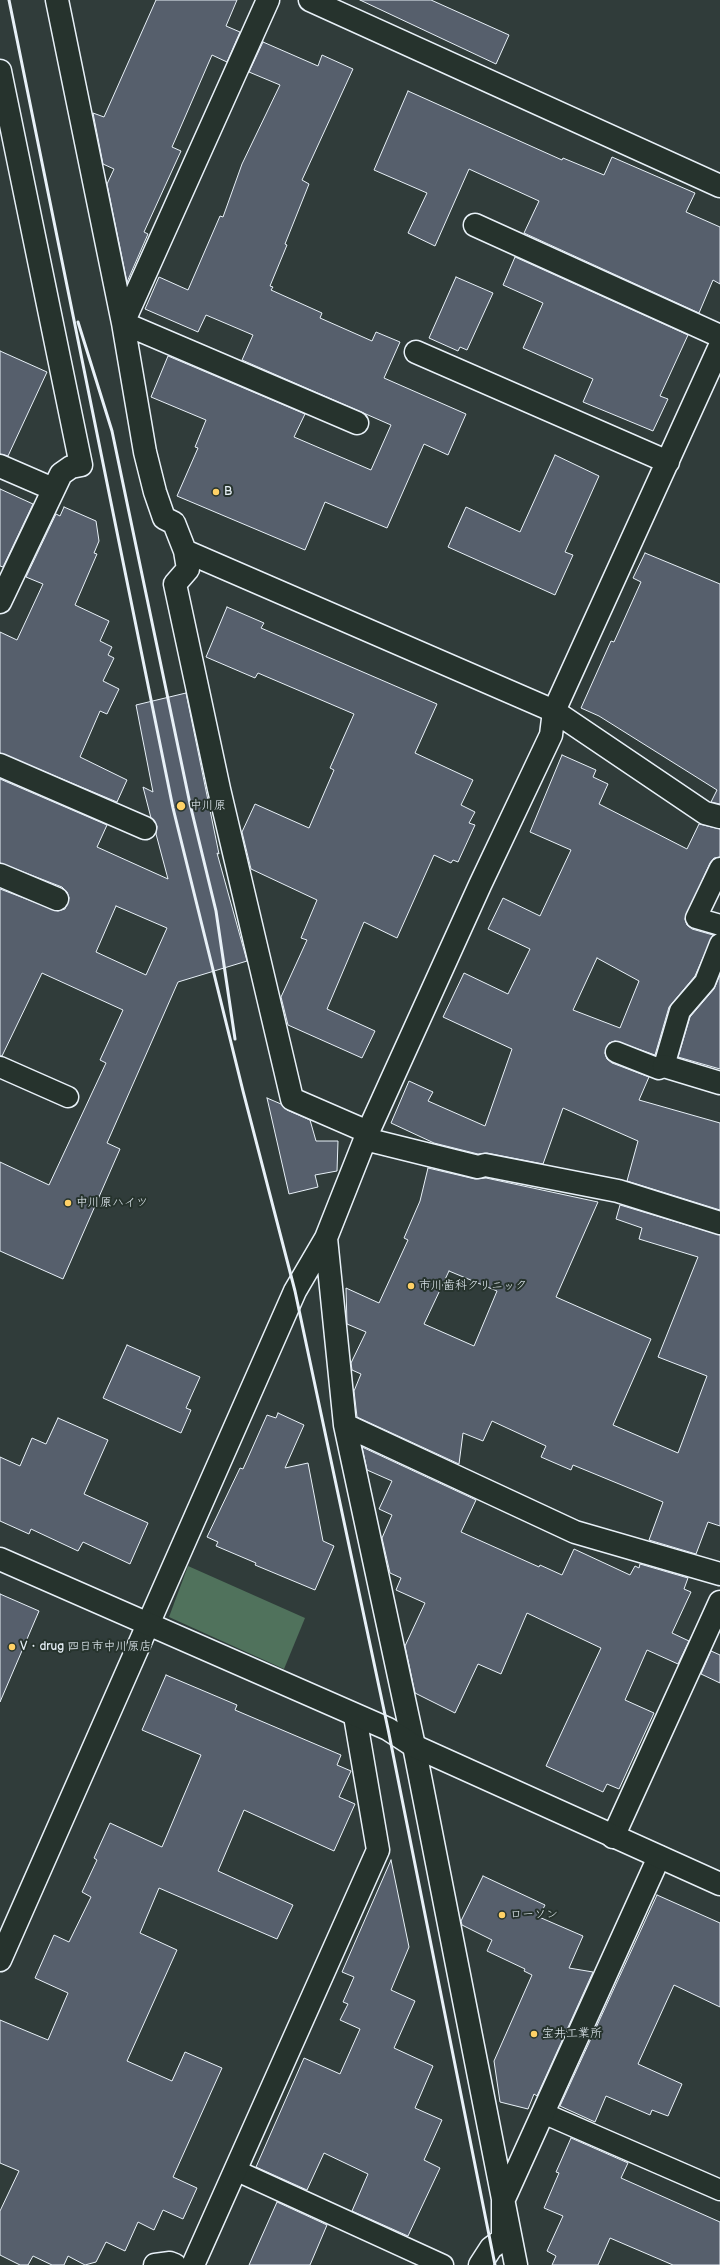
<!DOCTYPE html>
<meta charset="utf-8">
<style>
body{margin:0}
canvas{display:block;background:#303c3a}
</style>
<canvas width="720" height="2265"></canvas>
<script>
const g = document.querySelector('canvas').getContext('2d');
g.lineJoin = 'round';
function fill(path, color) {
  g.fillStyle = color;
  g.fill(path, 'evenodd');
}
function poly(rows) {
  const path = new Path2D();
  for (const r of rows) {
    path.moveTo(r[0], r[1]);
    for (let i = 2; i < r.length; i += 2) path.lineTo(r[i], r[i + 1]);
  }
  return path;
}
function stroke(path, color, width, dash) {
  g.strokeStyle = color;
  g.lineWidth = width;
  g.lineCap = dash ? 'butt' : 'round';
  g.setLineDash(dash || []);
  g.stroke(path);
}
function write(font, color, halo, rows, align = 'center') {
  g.font = font + ' "Balsamiq Sans","Klee One",sans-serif';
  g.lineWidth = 4;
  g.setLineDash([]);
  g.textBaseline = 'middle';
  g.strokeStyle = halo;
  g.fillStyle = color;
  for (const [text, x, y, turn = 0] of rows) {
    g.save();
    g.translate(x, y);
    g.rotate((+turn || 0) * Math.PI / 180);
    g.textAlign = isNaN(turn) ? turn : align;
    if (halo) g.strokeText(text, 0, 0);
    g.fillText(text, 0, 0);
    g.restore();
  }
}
const green = poly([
 [188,1566,305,1618,284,1669,169,1617]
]);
const building = poly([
 [156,0,237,0,226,26,240,32,227,62,212,55,172,147,181,151,144,232,148,234,127,282,107,184,114,169,103,164,93,113,104,117,156,0],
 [360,0,431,0,509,35,496,64,360,0],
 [263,42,318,66,322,55,353,69,302,180,309,184,285,244,287,245,270,286,273,287,271,290,322,313,320,318,372,341,376,332,400,342,384,378,466,414,448,455,424,444,387,528,325,502,305,550,177,496,198,448,195,447,206,420,151,397,168,356,305,414,294,437,371,470,391,425,242,360,253,335,206,315,198,332,145,309,159,277,188,290,220,216,223,217,242,164,280,85,249,72,263,42],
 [408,91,562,160,563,158,604,175,612,157,695,193,686,212,720,227,720,284,713,280,699,313,524,233,539,201,469,169,435,246,408,233,427,193,374,170,408,91],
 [515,257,688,335,660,396,668,399,653,431,583,402,593,379,523,348,543,303,503,285,515,257],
 [456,277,493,293,467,350,460,347,458,351,429,338,456,277],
 [0,351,47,372,8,456,0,454,0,351],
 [555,455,599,476,565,552,573,555,555,595,448,547,466,507,520,532,555,455],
 [0,489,33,504,3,567,0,566,0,489],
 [64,507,96,521,99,541,94,553,97,554,75,605,109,621,100,641,112,647,108,655,114,658,103,681,119,689,107,714,100,711,80,757,127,780,117,802,0,753,0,632,17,640,43,584,26,577,56,514,60,516,64,507],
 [645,553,720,584,720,804,711,802,717,790,599,716,581,708,611,641,614,642,641,582,633,578,645,553],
 [227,607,264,623,261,628,437,704,415,753,473,780,461,805,475,812,469,823,475,825,458,862,453,860,451,863,434,855,397,938,364,922,327,1009,375,1031,362,1058,288,1025,281,997,307,940,301,938,317,900,251,869,242,832,255,804,309,828,334,770,330,768,354,714,258,673,255,678,206,657,227,607],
 [186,693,219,854,217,853,247,961,178,982,107,1143,120,1149,63,1279,0,1251,0,1162,49,1185,106,1063,100,1060,123,1010,42,973,2,1056,0,1056,0,889,58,911,65,909,69,898,67,892,62,887,0,863,0,779,107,825,97,847,168,879,156,834,157,826,151,818,143,787,153,792,136,705,186,693],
 [116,906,167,928,146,975,96,952,116,906],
 [562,755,596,770,593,777,608,784,599,804,687,849,699,824,720,829,720,857,714,858,710,863,685,919,687,925,692,929,713,935,695,976,669,1007,655,1055,615,1041,609,1043,605,1053,607,1059,612,1063,649,1077,639,1100,720,1123,720,1210,627,1181,638,1141,563,1108,543,1164,487,1153,478,1154,434,1143,391,1123,409,1081,433,1092,428,1101,485,1126,512,1049,443,1017,464,973,508,994,530,949,488,929,503,898,540,916,571,850,530,832,562,755],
 [597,958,639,981,620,1028,573,1010,597,958],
 [720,975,720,1069,678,1057,690,1017,714,989,720,975],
 [267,1098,281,1104,287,1110,310,1120,316,1141,338,1141,337,1171,315,1175,318,1187,289,1194,267,1098],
 [428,1168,475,1179,486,1178,598,1202,556,1297,651,1339,613,1425,678,1453,707,1376,658,1357,698,1257,639,1239,642,1228,616,1219,620,1205,720,1235,720,1526,708,1522,696,1554,649,1540,663,1502,573,1465,571,1470,541,1457,546,1446,492,1421,483,1441,463,1433,459,1464,357,1417,354,1391,361,1374,352,1370,351,1363,366,1332,347,1324,346,1288,379,1303,408,1240,404,1238,420,1201,428,1168],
 [449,1271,497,1291,474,1346,424,1324,449,1271],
 [127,1345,200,1377,186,1408,191,1410,181,1433,103,1398,127,1345],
 [278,1413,304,1425,285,1468,308,1463,323,1541,334,1546,315,1590,255,1565,256,1563,216,1546,218,1542,207,1537,240,1468,243,1469,267,1415,276,1418,278,1413],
 [58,1418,108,1440,84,1494,148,1523,130,1564,83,1542,78,1551,31,1529,29,1534,0,1521,0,1457,20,1466,32,1438,46,1444,58,1418],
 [362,1447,476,1500,461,1532,539,1567,540,1565,562,1575,574,1549,630,1575,635,1566,639,1568,640,1564,688,1578,684,1589,691,1592,672,1633,689,1641,678,1664,647,1650,625,1700,654,1713,619,1789,607,1784,603,1792,546,1766,601,1648,527,1613,501,1674,478,1664,455,1713,415,1693,405,1646,425,1603,396,1590,401,1578,390,1573,382,1538,392,1515,379,1509,392,1481,367,1470,362,1447],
 [0,1594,39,1611,0,1702,0,1594],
 [711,1651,720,1655,720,1683,701,1674,711,1651],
 [166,1675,237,1705,235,1710,341,1755,337,1765,351,1771,339,1797,355,1804,334,1851,244,1810,218,1871,293,1905,277,1939,159,1888,140,1933,177,1950,127,2061,172,2081,185,2052,222,2068,173,2177,197,2188,183,2219,163,2210,154,2230,138,2222,125,2251,106,2242,96,2262,85,2265,68,2256,64,2265,52,2265,33,2256,28,2265,20,2265,0,2255,0,2211,19,2171,0,2163,0,2020,48,2040,68,1993,35,1978,54,1935,69,1942,91,1897,82,1892,97,1860,94,1858,110,1823,162,1847,201,1755,142,1730,166,1675],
 [391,1860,409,1947,391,1990,415,2001,394,2048,433,2066,415,2108,442,2120,424,2160,440,2168,408,2236,352,2211,368,2174,324,2153,307,2190,256,2167,304,2058,340,2074,360,2029,340,2020,348,2004,343,2002,354,1977,342,1972,391,1860],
 [483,1876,545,1905,539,1917,583,1936,569,1968,593,1972,537,2096,534,2094,528,2109,500,2102,494,2061,532,1975,524,1971,525,1969,487,1951,492,1940,462,1925,461,1921,483,1876],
 [657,1895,720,1923,720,2007,674,1985,638,2064,682,2084,668,2116,652,2110,650,2115,606,2096,595,2122,560,2106,657,1895],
 [571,2138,628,2163,621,2178,720,2222,720,2265,673,2265,610,2238,598,2265,552,2265,556,2256,547,2251,563,2216,544,2208,559,2173,556,2172,571,2138],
 [277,2202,327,2225,310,2265,249,2265,277,2202]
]);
const lane = poly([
 [720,868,696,918,720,925],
 [616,1052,659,1069,664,1066,680,1011,705,982,720,944],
 [0,1067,68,1097],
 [543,2113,720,2190],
 [235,2170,443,2265]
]);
const street = poly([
 [57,0,123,323,145,452,155,492,164,518,174,523,185,551,188,569,175,584,219,789,292,1099,368,1132],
 [310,0,720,186],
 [0,71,81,465,71,467,61,474,0,602],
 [475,225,720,336],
 [123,323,268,0],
 [123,323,357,423],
 [416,352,668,462],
 [0,466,53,489],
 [185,551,554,711,705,813,720,817],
 [0,765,145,828],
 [0,875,57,899],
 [664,1066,720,1083],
 [365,1139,478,1167,485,1165,618,1191,720,1223],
 [326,1238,345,1425,414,1746,516,2265],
 [345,1425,575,1532,720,1574],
 [613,1837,720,1602],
 [0,1960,295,1291,326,1238,368,1132,480,885,551,735,554,711,720,346],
 [155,2265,170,2263,175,2265],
 [193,2265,378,1850,355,1716],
 [480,2265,491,2248,503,2239,503,2201,659,1857]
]);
const secondary = poly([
 [0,1559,388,1729,414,1746,720,1884]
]);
const rail = poly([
 [9,0,173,808,243,1091,295,1291,388,1729,495,2265],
 [78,322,112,431,190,804,216,911,235,1039]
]);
const markers = [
 [216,492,4,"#ffd166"],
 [181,806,5,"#ffd166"],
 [68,1203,4,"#ffd166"],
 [411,1286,4,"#ffd166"],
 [12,1647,4,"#ffd166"],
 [502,1915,4,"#ffd166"],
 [534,2034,4,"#ffd166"]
];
const poiNames = [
 ["B",224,492],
 ["中川原",190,806],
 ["中川原ハイツ",76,1203],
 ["市川歯科クリニック",419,1286],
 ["V・drug 四日市中川原店",20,1647],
 ["ローソン",510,1915],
 ["宝井工業所",542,2034]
];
fill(green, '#50725c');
fill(building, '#565f6c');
stroke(building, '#e8f1f8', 1);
stroke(lane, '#e8f1f8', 23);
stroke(street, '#e8f1f8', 25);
stroke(secondary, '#e8f1f8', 25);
stroke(lane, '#26332d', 20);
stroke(street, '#26332d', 22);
stroke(secondary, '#26332d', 22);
stroke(rail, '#e8f1f8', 3);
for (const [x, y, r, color] of markers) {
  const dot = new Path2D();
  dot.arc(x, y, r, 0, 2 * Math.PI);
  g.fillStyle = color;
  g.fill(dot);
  stroke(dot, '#26332d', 1.5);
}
write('12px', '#e8f1f8', '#26332d', poiNames, 'left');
</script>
